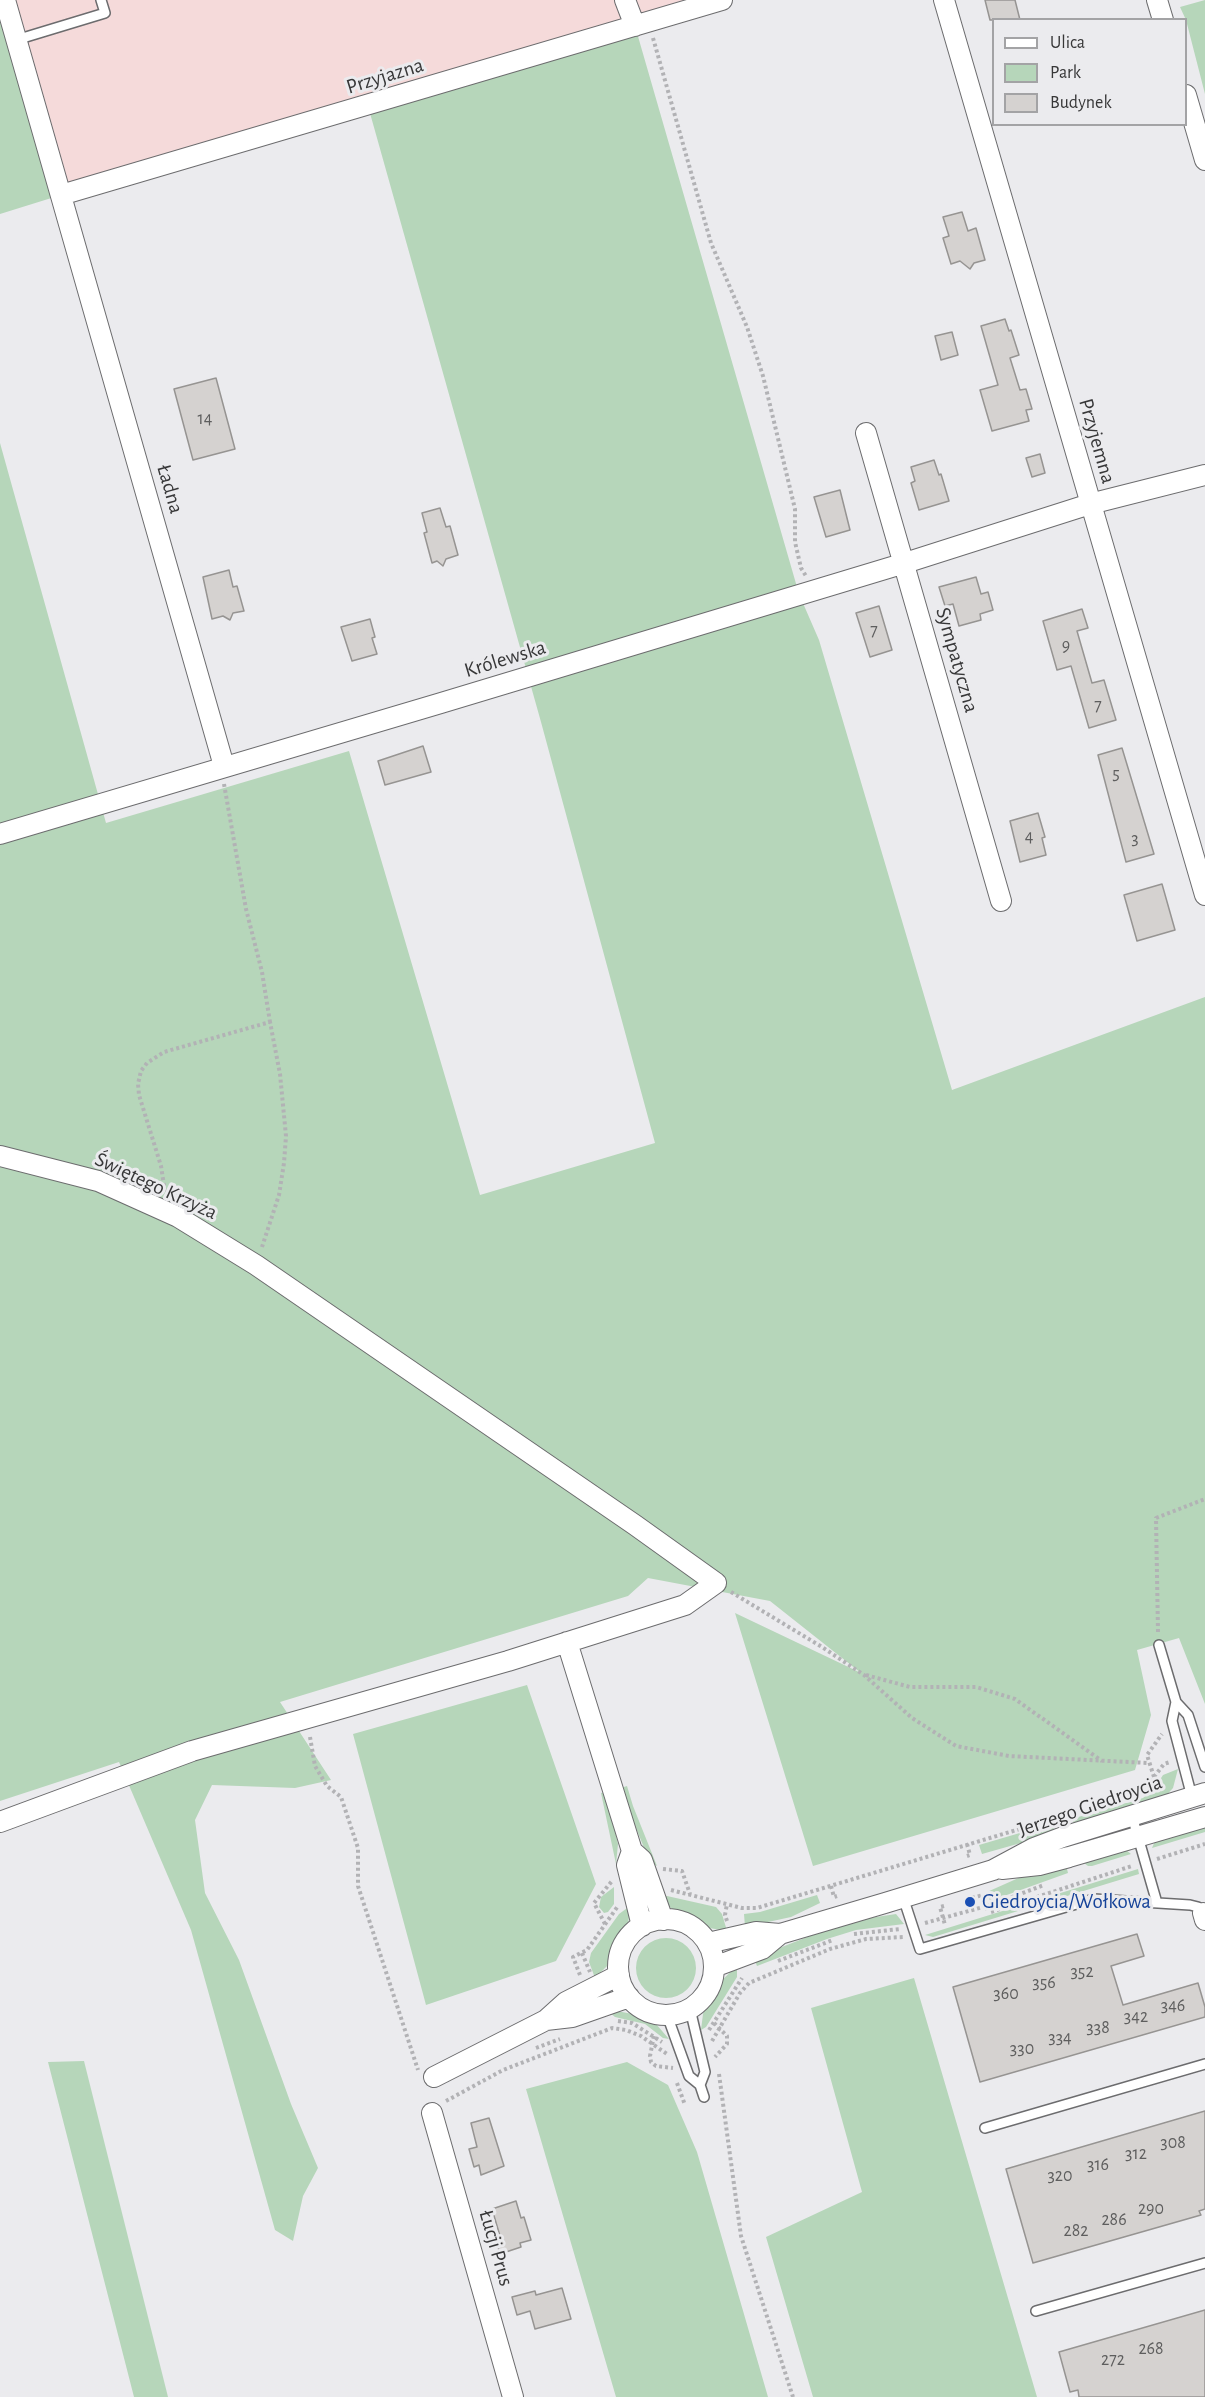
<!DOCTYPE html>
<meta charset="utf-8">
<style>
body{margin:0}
#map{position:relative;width:1205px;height:2397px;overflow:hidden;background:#ebebee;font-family:"Alegreya Sans",sans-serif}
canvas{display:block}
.legend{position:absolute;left:992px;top:18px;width:195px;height:108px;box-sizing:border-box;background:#ebebee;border:2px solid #a3a3a5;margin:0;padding:8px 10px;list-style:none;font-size:18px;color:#373738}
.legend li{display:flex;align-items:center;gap:12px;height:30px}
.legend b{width:30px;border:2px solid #a3a3a5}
</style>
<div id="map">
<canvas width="1205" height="2397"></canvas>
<ul class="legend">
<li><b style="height:8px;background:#fff"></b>Ulica</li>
<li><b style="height:16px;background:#b6d6ba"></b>Park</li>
<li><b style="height:16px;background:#d5d2d0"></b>Budynek</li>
</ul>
</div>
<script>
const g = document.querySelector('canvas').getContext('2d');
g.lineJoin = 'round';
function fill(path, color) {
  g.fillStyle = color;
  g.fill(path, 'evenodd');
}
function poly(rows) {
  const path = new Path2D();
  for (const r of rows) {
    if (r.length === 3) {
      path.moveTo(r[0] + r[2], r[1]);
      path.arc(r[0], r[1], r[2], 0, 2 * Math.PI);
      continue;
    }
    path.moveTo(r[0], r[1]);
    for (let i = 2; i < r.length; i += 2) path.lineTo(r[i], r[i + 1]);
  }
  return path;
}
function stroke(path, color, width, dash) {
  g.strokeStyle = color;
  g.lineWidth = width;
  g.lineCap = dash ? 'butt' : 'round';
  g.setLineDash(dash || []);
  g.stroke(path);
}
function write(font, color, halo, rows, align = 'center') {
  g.font = font + ' "Alegreya Sans",sans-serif';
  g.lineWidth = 6;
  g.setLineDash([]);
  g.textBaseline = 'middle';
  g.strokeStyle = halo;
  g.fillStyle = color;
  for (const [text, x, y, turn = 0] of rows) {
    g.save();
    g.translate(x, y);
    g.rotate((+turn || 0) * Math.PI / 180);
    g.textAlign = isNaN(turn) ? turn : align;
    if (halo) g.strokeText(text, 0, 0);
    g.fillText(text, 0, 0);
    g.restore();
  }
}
const industrial = poly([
 [5,0,716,0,61,195]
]);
const green = poly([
 [0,0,61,195,0,214],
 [1205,0,1205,94,1186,20,1180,7],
 [635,26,799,594,819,640,952,1090,1205,997,1205,1704,1179,1638,1137,1650,1151,1715,1135,1770,813,1866,735,1613,861,1673,770,1601,648,1578,628,1596,280,1702,331,1780,295,1788,212,1785,195,1820,205,1893,239,1960,291,2104,318,2168,303,2196,293,2241,275,2230,191,1930,119,1762,0,1801,0,443,106,823,349,751,480,1195,655,1143,541,722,368,106],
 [527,1685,596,1884,556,1961,426,2005,353,1734],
 [1178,1769,1173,1788,1162,1800,1074,1828,1073,1821,1075,1818,1143,1798,1154,1789,1163,1775],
 [627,1786,633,1806,657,1866,650,1862,626,1804,621,1788],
 [606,1792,618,1844,616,1864,601,1793],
 [1205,1823,1205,1832,1152,1848,1155,1841],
 [1047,1825,1054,1828,1056,1833,982,1854,979,1845],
 [1126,1850,1131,1854,1092,1866,1088,1866,1084,1863],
 [1066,1865,1068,1873,990,1901,987,1892,1023,1876],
 [1138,1869,1139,1874,933,1937,925,1935],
 [614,1887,614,1904,608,1912,604,1913,599,1907,601,1897],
 [817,1895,820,1903,791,1917,745,1927,744,1914,760,1912],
 [667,1896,716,1907,722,1914,727,1931,709,1928,680,1915,666,1904,662,1897],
 [630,1906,628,1925,619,1938,608,1965,595,1978,589,1962,591,1953,619,1914],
 [896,1914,904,1924,856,1930,827,1939,757,1966,754,1958,815,1934,863,1919],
 [666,1968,30],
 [737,1966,737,1977,706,2027,701,2030,703,2014,707,2004,721,1981],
 [914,1978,1037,2397,813,2397,766,2237,862,2192,811,2008],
 [609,2012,622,2012,638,2015,656,2024,669,2039,663,2038,645,2024,615,2017],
 [84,2061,168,2397,134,2397,48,2062],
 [627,2062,668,2085,697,2152,768,2397,616,2397,526,2089]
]);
const building = poly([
 [985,0,1015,0,1020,20,990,20,985,0],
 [962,212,968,231,976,228,985,260,974,263,970,269,960,261,951,264,943,238,949,236,943,217,962,212],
 [1005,319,1009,331,1011,330,1019,355,1010,358,1020,390,1026,389,1032,409,1026,410,1029,421,992,431,980,390,998,385,981,326,1005,319],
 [952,332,958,355,941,360,935,336,952,332],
 [216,378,235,449,193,460,174,389,216,378],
 [1040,454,1045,473,1032,477,1026,458,1040,454],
 [934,460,939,475,941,474,949,501,919,510,911,483,915,481,911,467,934,460],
 [840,490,850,530,826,537,814,497,840,490],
 [440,508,446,527,450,526,458,555,446,559,443,566,437,561,432,563,424,533,427,532,422,513,440,508],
 [229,570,233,587,237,586,244,611,233,613,230,620,223,616,212,619,203,577,229,570],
 [976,577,981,594,988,592,993,610,980,614,981,620,959,626,953,604,945,606,939,587,976,577],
 [879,606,892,650,870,657,856,613,879,606],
 [1082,609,1088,628,1077,631,1092,683,1104,680,1116,720,1089,728,1071,666,1057,670,1043,621,1082,609],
 [370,619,375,637,372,638,377,654,352,661,341,627,370,619],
 [423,746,431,772,385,785,378,761,423,746],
 [1122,748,1154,854,1126,862,1098,755,1122,748],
 [1038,813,1045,837,1042,838,1046,855,1020,862,1010,821,1038,813],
 [1162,884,1175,930,1137,941,1124,895,1162,884],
 [1137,1934,1144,1956,1111,1966,1123,2005,1198,1983,1205,2007,1205,2017,980,2082,953,1987,1137,1934],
 [1205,2111,1205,2209,1199,2211,1201,2215,1033,2263,1006,2169,1205,2111],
 [489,2118,504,2166,481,2175,479,2165,474,2167,469,2149,477,2147,471,2123,489,2118],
 [516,2201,521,2218,524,2217,531,2240,520,2243,521,2247,500,2254,495,2237,500,2236,492,2209,516,2201],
 [562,2288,571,2319,535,2329,530,2311,517,2315,512,2297,535,2291,536,2295,562,2288],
 [1205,2310,1205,2397,1079,2397,1078,2390,1070,2392,1059,2352,1205,2310]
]);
const path = poly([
 [653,38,711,243,747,327,763,376,795,509,795,542,801,568,806,576],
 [224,784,246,909,262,972,270,1022],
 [165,1192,161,1166,139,1095,138,1084,141,1071,147,1063,164,1052,270,1022,280,1074,286,1136,284,1163,279,1195,262,1247],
 [731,1592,822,1647,864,1675,912,1718,956,1746,1009,1756,1148,1763],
 [1158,1632,1156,1518,1205,1499],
 [866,1675,910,1687,976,1687,1015,1699,1102,1761],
 [310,1737,315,1766,327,1786,341,1797,358,1848,358,1886,418,2070],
 [1154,1777,1147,1755,1162,1734],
 [1143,1791,1164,1764,1170,1762],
 [967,1844,970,1855,967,1856],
 [1157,1859,1205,1844],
 [663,1869,682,1871,690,1894],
 [831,1886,834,1897,837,1896],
 [671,1890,742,1908,757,1908,1053,1819],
 [972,1898,983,1895,988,1913],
 [944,1906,940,1907,945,1925],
 [991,1912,1132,1866],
 [727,1921,725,1915,727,1904],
 [925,1923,994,1904,1044,1885],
 [605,1924,594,1903,612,1881],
 [854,1934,900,1929],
 [582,1953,590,1972],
 [778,1961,833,1940],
 [580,1975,573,1957,587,1950,618,1906],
 [618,2021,632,2023,662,2042],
 [714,2023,727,2036,727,2044,715,2057],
 [709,2030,742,1978],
 [654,2036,650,2056,651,2062,656,2066,673,2068],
 [712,2041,740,1993,749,1983,830,1949,866,1939,903,1937],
 [536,2048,560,2039],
 [719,2074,741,2236,793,2397],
 [677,2083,685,2105],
 [446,2101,503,2070,612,2028,626,2030,641,2036,667,2054]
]);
const lane = poly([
 [16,40,105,13,101,0],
 [1159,1645,1176,1702,1188,1715,1205,1767],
 [1176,1702,1172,1721,1192,1797],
 [1132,1816,1157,1903],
 [903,1897,920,1949,1094,1899,1190,1905,1198,1907,1203,1913],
 [690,2009,705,2072,700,2085,704,2097],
 [667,2015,689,2076,700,2085],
 [985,2128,1205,2064],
 [1036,2311,1205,2263]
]);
const street = poly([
 [5,0,224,766],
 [625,0,635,26],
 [944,0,1205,895],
 [1157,0,1163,20],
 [1186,95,1205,160],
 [61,195,722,0],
 [866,433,1001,901],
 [0,834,441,703,905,563,1090,504,1205,475],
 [0,1156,98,1181,178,1217,256,1265,635,1525,716,1583,685,1605,508,1661,192,1751,0,1822],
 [567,1642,632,1851,642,1860,663,1920],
 [632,1851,627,1865,642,1926],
 [1002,1869,1039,1865,1069,1857,1205,1817],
 [1203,1913,1205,1920],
 [666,1967,48],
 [708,1943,756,1932,780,1934,885,1903,993,1870,1034,1848,1063,1837,1205,1793],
 [714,1967,762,1949,780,1934],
 [546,2020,566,2002,619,1975],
 [434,2077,546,2020,572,2017,629,1997],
 [432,2113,513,2397]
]);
const markers = [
 [970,1902,6,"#1a4fb4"]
];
const numberNames = [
 ["14",205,419],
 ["7",874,631],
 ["9",1066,646],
 ["7",1098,706],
 ["5",1116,774],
 ["4",1029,837],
 ["3",1135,839],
 ["352",1082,1972],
 ["356",1044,1983],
 ["360",1006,1994],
 ["346",1173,2006],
 ["342",1136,2017],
 ["338",1098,2028],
 ["334",1060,2038],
 ["330",1022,2049],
 ["308",1173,2143],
 ["312",1136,2154],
 ["316",1098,2165],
 ["320",1060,2176],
 ["290",1151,2209],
 ["286",1114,2220],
 ["282",1076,2231],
 ["268",1151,2349],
 ["272",1113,2360]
];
const streetNames = [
 ["Przyjazna",385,76,-17],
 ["Przyjemna",1097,441,74],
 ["Ładna",170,489,74],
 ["Królewska",505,659,-17],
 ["Sympatyczna",957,660,74],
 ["Świętego Krzyża",156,1186,25],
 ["Jerzego Giedroycia",1090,1806,-19],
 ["Łucji Prus",496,2248,74]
];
const transitNames = [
 ["Giedroycia/Wołkowa",982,1902]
];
fill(industrial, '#f5dada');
fill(green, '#b6d6ba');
fill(building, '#d5d2d0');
stroke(building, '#969492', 1.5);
stroke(lane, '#6c6c6e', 12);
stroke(street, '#6c6c6e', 22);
stroke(path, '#b2b2b5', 4, [3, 3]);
stroke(lane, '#fff', 9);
stroke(street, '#fff', 20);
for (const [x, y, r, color] of markers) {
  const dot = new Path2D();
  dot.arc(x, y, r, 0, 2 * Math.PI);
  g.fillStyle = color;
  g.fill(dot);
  stroke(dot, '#ebebee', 2);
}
write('18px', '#5e5e5e', null, numberNames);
write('21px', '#373738', '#ebebee', streetNames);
write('21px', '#164399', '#ebebee', transitNames, 'left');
</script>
